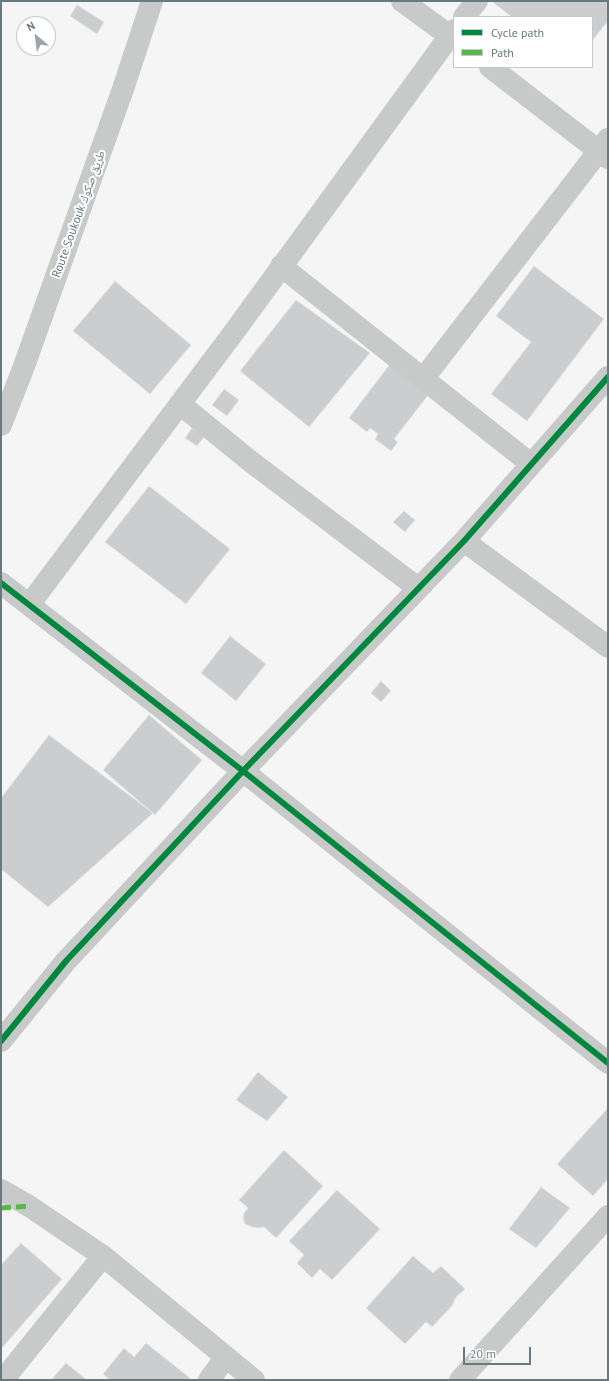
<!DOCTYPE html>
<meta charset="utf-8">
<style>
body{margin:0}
#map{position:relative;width:609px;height:1381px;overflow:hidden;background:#f5f5f5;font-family:"PT Sans",sans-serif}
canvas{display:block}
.frame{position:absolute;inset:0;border:2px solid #697981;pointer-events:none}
.legend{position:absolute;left:453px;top:16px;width:140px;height:52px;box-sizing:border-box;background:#fff;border:1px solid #c3c9cd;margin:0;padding:5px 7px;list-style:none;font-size:12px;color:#697981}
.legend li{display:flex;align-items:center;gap:8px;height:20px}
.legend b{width:20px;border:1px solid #c3c9cd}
.north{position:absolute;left:16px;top:16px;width:40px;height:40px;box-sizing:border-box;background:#fff;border:1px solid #c3c9cd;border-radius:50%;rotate:332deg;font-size:11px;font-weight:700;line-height:16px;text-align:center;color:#697981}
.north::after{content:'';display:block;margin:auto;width:14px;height:18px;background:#9aa4aa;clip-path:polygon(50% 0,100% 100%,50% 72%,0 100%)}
.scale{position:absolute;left:463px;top:1347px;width:68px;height:18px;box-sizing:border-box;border:2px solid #697981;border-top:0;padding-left:5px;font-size:12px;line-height:14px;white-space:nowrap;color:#697981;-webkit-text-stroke:3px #fff;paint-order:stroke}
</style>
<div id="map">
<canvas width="609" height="1381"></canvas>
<div class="frame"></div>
<ul class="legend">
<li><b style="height:5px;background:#00873e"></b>Cycle path</li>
<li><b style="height:5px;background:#58b947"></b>Path</li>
</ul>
<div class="north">N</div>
<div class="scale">20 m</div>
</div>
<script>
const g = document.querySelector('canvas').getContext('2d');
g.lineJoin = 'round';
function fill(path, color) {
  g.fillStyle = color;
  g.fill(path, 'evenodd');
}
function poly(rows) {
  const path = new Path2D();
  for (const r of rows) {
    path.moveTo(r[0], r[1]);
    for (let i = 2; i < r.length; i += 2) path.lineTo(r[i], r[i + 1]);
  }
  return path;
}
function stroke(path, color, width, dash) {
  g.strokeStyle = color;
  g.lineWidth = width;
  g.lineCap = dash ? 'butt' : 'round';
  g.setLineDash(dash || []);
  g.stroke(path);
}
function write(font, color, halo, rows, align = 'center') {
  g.font = font + ' "PT Sans","Noto Naskh Arabic",sans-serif';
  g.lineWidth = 4;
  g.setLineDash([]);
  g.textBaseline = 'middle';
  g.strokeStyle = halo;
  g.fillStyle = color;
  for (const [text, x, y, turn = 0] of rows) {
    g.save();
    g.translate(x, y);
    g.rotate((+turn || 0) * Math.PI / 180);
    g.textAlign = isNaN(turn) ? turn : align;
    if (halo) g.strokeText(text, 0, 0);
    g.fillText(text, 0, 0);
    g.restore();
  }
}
const building = poly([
 [491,1,608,1,608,21,592,41,592,17,512,17,491,1],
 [77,5,104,22,97,34,70,16,77,5],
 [534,266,604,319,527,421,491,394,531,342,496,316,534,266],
 [115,281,191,345,150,394,73,331,115,281],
 [296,300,370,353,309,427,240,371,296,300],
 [390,364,429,394,394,439,398,442,391,451,375,439,378,434,370,428,367,432,349,418,390,364],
 [224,389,239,400,227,416,212,405,224,389],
 [192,428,205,436,197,446,185,438,192,428],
 [149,486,230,549,186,604,105,542,149,486],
 [404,511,415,520,405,532,393,522,404,511],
 [230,636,266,664,236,701,201,673,230,636],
 [381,681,391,691,381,702,371,693,381,681],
 [149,715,202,760,155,815,103,770,149,715],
 [49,735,153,813,48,907,1,869,1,798,49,735],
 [258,1072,288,1097,267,1121,236,1100,258,1072],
 [607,1109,608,1110,608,1179,593,1196,557,1164,607,1109],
 [284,1150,323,1186,276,1238,264,1227,258,1228,252,1227,245,1224,243,1218,244,1213,248,1208,239,1200,284,1150],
 [541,1187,570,1208,536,1248,509,1229,541,1187],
 [337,1190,380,1229,332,1280,320,1269,312,1278,297,1263,304,1255,289,1241,337,1190],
 [21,1243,62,1279,1,1349,1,1265,21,1243],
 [413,1256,433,1273,441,1266,465,1289,456,1297,452,1306,432,1327,426,1322,405,1344,366,1308,413,1256],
 [146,1343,190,1378,188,1380,110,1380,103,1374,124,1348,134,1357,146,1343],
 [66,1363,87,1380,51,1380,66,1363]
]);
const minor = poly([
 [402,1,454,39],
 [464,17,477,1],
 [490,67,608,158],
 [281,266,531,464],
 [423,379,608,139],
 [180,404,250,461,418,588],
 [464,541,608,647],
 [1,583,243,771,608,1063],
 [29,605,237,328,454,30],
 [1,1041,66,961,243,771,464,541,608,377],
 [1,1190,29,1206,103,1256,254,1380],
 [3,1380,103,1256],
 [209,1380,226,1357],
 [460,1380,608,1216]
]);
const tertiary = poly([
 [1,425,23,369,123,89,152,1]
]);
const quiet = poly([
 [1,1208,29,1206]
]);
const cycleway = poly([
 [1,583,243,771,608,1063],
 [1,1041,66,961,243,771,464,541,608,377]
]);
const streetNames = [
 ["Route Soukouk طريق صكوك",79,214,-70]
];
fill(building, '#cccdce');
stroke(building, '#e4e4e4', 1);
stroke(minor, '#c8caca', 22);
stroke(tertiary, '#c8caca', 22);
stroke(quiet, '#58b947', 5, [10, 5]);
stroke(cycleway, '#00873e', 6);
write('12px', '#697981', '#fff', streetNames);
</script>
